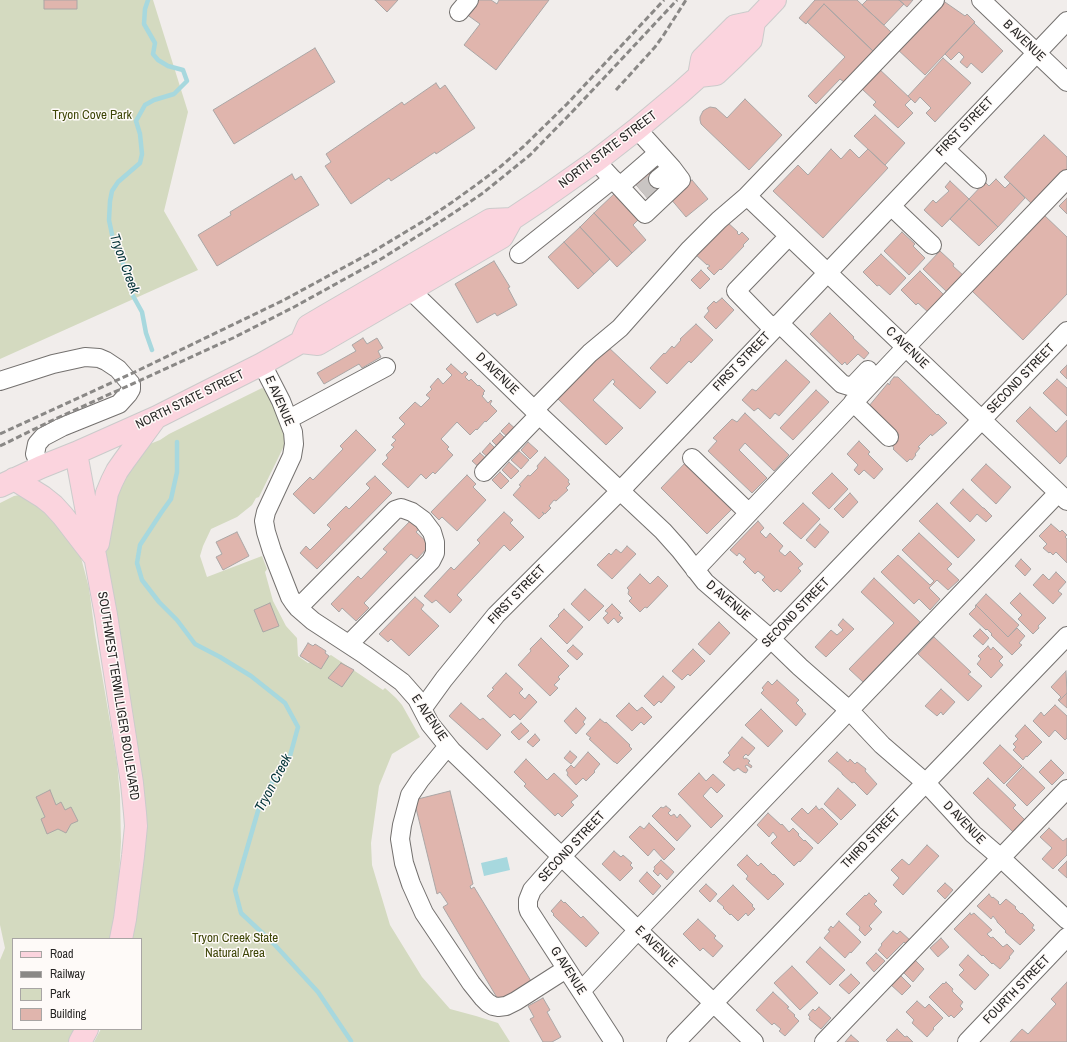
<!DOCTYPE html>
<style>
body{margin:0}
#map{position:relative;width:1067px;height:1042px;overflow:hidden;background:#f1edeb;font-family:"Archivo Narrow",sans-serif}
canvas{display:block}
.legend{position:absolute;left:12px;top:938px;width:130px;height:92px;box-sizing:border-box;background:#fefaf8;border:1px solid #a8a5a4;margin:0;padding:5px 7px;list-style:none;font-size:12px;color:#272625}
.legend li{display:flex;align-items:center;gap:8px;height:20px}
.legend b{width:20px;border:1px solid #a8a5a4}
</style>
<div id="map">
<canvas width="1067" height="1042"></canvas>
<ul class="legend">
<li><b style="height:5px;background:#fbd4de"></b>Road</li>
<li><b style="height:5px;background:#8a8886"></b>Railway</li>
<li><b style="height:11px;background:#d4dac0"></b>Park</li>
<li><b style="height:11px;background:#e0b5ad"></b>Building</li>
</ul>
</div>
<script>
const g = document.querySelector('canvas').getContext('2d');
g.lineJoin = 'round';
function fill(path, color) {
  g.fillStyle = color;
  g.fill(path, 'evenodd');
}
function poly(rows) {
  const path = new Path2D();
  for (const r of rows) {
    path.moveTo(r[0], r[1]);
    for (let i = 2; i < r.length; i += 2) path.lineTo(r[i], r[i + 1]);
  }
  return path;
}
function stroke(path, color, width, dash) {
  g.strokeStyle = color;
  g.lineWidth = width;
  g.lineCap = dash ? 'butt' : 'round';
  g.setLineDash(dash || []);
  g.stroke(path);
}
function write(font, color, halo, rows, align = 'center') {
  g.font = font + ' "Archivo Narrow",sans-serif';
  g.lineWidth = 3;
  g.setLineDash([]);
  g.textBaseline = 'middle';
  g.strokeStyle = halo;
  g.fillStyle = color;
  for (const [text, x, y, turn = 0] of rows) {
    g.save();
    g.translate(x, y);
    g.rotate((+turn || 0) * Math.PI / 180);
    g.textAlign = isNaN(turn) ? turn : align;
    if (halo) g.strokeText(text, 0, 0);
    g.fillText(text, 0, 0);
    g.restore();
  }
}
const green = poly([
 [0,0,153,0,188,112,164,211,198,270,0,359],
 [262,388,266,390,280,417,286,436,285,444,259,497,256,498,252,505,237,517,211,529,203,546,200,556,207,577,262,556,267,569,265,572,273,601,286,626,297,638,298,656,308,663,318,661,331,655,383,690,385,688,396,698,402,705,420,737,392,754,379,786,371,843,372,865,390,925,422,977,450,1009,476,1016,498,1023,510,1042,94,1042,101,1029,141,1029,141,939,129,939,136,899,106,564,106,535,118,482,150,444,160,440,169,434],
 [25,494,31,496,79,550,89,588,95,634,117,763,120,795,121,842,118,896,111,939,13,939,13,1029,77,1029,69,1042,0,1042,0,960,5,948,0,925,0,503,14,496]
]);
const water = poly([
 [507,857,510,870,484,876,481,863]
]);
const stream = poly([
 [148,0,145,9,144,24,155,43,153,54,158,60,168,66,183,70,187,81,174,94,154,100,145,105,136,121,140,134,142,154,140,163,118,182,112,191,110,201,109,220,114,244,127,272,132,294,142,312,146,333,152,350],
 [177,442,177,472,171,499,161,513,140,545,137,563,142,580,159,602,177,620,195,644,220,657,251,676,285,703,298,727,290,756,273,781,260,804,235,890,241,913,274,944,318,992,351,1041,351,1042]
]);
const building = poly([
 [44,0,77,0,77,9,44,9,44,0],
 [375,0,398,0,387,12,375,0],
 [477,0,491,0,497,4,499,0,549,0,496,70,464,45,480,24,466,14,477,0],
 [815,0,857,0,891,32,873,51,824,4,806,24,799,18,815,0],
 [867,0,899,0,904,4,884,25,862,5,867,0],
 [899,0,913,0,907,7,899,0],
 [942,0,965,16,967,14,975,22,925,75,896,48,942,0],
 [824,4,873,51,844,82,840,79,816,104,808,96,845,57,807,22,824,4],
 [974,23,1003,51,982,73,971,63,967,68,960,62,964,57,959,52,951,60,945,54,974,23],
 [315,48,335,82,234,144,213,110,315,48],
 [943,58,971,83,935,122,926,113,931,108,920,97,915,103,908,96,943,58],
 [877,67,911,99,905,105,913,113,898,128,873,105,876,102,862,89,870,81,866,78,877,67],
 [436,83,440,89,445,85,475,128,436,154,435,152,391,181,389,178,351,204,325,166,331,162,326,154,402,102,404,105,436,83],
 [745,99,782,135,749,170,701,124,700,120,700,117,703,111,706,109,710,107,716,108,727,118,745,99],
 [875,115,905,143,885,165,854,136,875,115],
 [1044,135,1067,157,1067,172,1034,206,1004,177,1044,135],
 [831,149,841,159,850,149,859,158,868,149,888,168,823,238,773,191,798,165,808,175,831,149],
 [647,167,666,188,650,201,632,180,647,167],
 [292,174,295,180,301,176,319,205,217,266,198,235,231,215,230,212,292,174],
 [996,179,1005,188,1010,183,1025,198,998,227,969,199,985,182,989,186,996,179],
 [692,180,708,199,686,217,670,198,692,180],
 [950,181,969,199,942,227,924,210,933,200,936,203,949,191,945,187,950,181],
 [614,194,639,219,633,225,646,240,632,253,594,213,614,194],
 [1067,198,1067,214,1059,206,1067,198],
 [969,199,998,227,979,246,950,219,969,199],
 [594,213,632,253,617,267,580,227,594,213],
 [1043,214,1067,237,1067,294,1023,340,971,290,1043,214],
 [726,221,738,232,737,233,739,235,742,232,749,239,743,245,744,246,721,270,720,269,714,275,707,268,710,266,707,264,707,265,695,254,726,221],
 [580,227,610,259,594,274,564,242,580,227],
 [902,232,915,244,913,246,925,258,909,275,884,251,902,232],
 [564,242,594,274,578,289,548,257,564,242],
 [940,251,954,264,953,266,964,276,948,293,923,269,940,251],
 [881,254,906,278,890,295,879,285,877,286,863,272,881,254],
 [494,261,510,287,508,288,517,305,497,316,495,313,477,323,455,284,494,261],
 [701,270,710,279,700,289,691,280,701,270],
 [920,271,945,296,929,313,918,303,916,305,901,290,920,271],
 [722,298,734,310,716,329,704,317,709,311,707,308,714,301,716,303,722,298],
 [830,313,854,337,853,338,869,353,864,359,858,354,847,365,845,362,842,365,810,334,830,313],
 [696,324,713,340,691,363,689,361,667,384,650,368,664,353,665,354,672,346,674,348,681,340,680,339,696,324],
 [363,338,367,344,377,338,383,348,378,351,381,357,362,368,359,364,324,384,317,373,356,351,352,345,363,338],
 [607,346,656,392,640,409,613,384,615,382,613,379,593,400,623,428,606,445,557,398,607,346],
 [786,360,810,382,779,416,775,413,770,419,758,408,754,411,742,400,752,389,756,391,786,360],
 [451,364,462,374,465,371,468,374,465,377,469,381,471,379,478,386,479,385,485,391,483,393,484,394,482,396,488,403,491,400,492,401,490,404,497,411,486,422,485,421,477,430,476,429,470,435,457,422,441,439,449,447,447,449,453,455,435,474,433,472,426,479,421,474,408,488,382,464,388,458,386,455,394,447,391,445,396,440,392,437,405,424,399,418,415,402,421,407,430,398,426,395,432,389,430,387,438,378,443,384,452,375,446,369,451,364],
 [1067,365,1067,379,1060,372,1067,365],
 [894,377,898,377,937,415,938,414,947,423,932,436,931,434,918,447,920,448,915,454,916,455,912,460,910,459,907,462,893,449,894,448,891,444,899,435,869,406,888,383,889,385,890,384,890,382,894,377],
 [1057,379,1067,388,1067,416,1043,393,1057,379],
 [816,390,829,402,793,440,780,428,816,390],
 [1030,407,1056,432,1067,420,1067,456,1060,464,1016,421,1030,407],
 [745,413,789,455,774,471,745,443,739,450,767,478,752,493,708,451,717,441,713,438,732,419,737,422,745,413],
 [509,423,519,432,511,440,501,431,509,423],
 [356,430,376,450,314,514,293,494,310,477,313,480,343,449,340,446,356,430],
 [500,433,509,442,501,450,492,441,500,433],
 [859,441,870,452,868,454,883,469,874,479,864,470,859,475,854,470,858,465,847,454,859,441],
 [528,442,538,451,530,459,521,450,528,442],
 [490,443,499,452,492,461,482,452,490,443],
 [519,451,529,460,521,469,511,460,519,451],
 [480,453,490,462,482,470,472,461,480,453],
 [545,457,569,480,568,482,570,484,566,488,568,490,556,501,554,500,549,506,551,508,545,514,542,512,544,514,539,519,513,495,521,486,519,485,528,475,530,476,538,468,537,466,545,457],
 [688,460,734,507,707,534,661,488,688,460],
 [509,462,519,471,511,479,502,470,509,462],
 [986,464,1011,487,996,504,971,480,986,464],
 [500,472,509,481,501,489,492,480,500,472],
 [832,473,848,489,829,509,812,493,832,473],
 [467,475,476,484,473,487,486,500,457,531,442,517,439,520,431,512,467,475],
 [375,476,392,493,317,569,300,553,306,546,310,550,331,529,327,525,346,506,349,509,370,488,366,484,375,476],
 [963,489,983,508,984,508,992,516,986,522,977,514,970,522,950,503,963,489],
 [850,493,858,502,843,518,834,509,850,493],
 [803,503,820,519,801,539,783,523,803,503],
 [937,503,975,540,958,558,919,521,937,503],
 [504,512,513,520,510,523,524,537,510,551,504,545,457,595,462,600,450,613,436,600,432,603,424,596,451,567,454,570,480,543,477,540,504,512],
 [411,520,419,529,416,532,430,545,417,559,411,554,364,603,369,608,356,621,342,608,339,612,331,604,358,576,361,579,387,552,383,549,411,520],
 [758,521,764,528,760,532,766,538,770,533,783,546,779,551,785,556,790,551,803,564,798,568,801,571,781,592,777,589,774,592,762,580,765,577,758,571,755,574,743,562,746,559,739,553,737,556,730,550,758,521],
 [820,524,829,532,815,548,806,540,820,524],
 [1051,524,1058,530,1060,532,1062,530,1067,535,1065,537,1067,539,1067,563,1056,552,1053,555,1050,552,1049,553,1043,548,1047,544,1039,536,1051,524],
 [237,532,249,556,223,570,216,557,222,554,216,542,237,532],
 [919,533,952,564,947,569,959,580,948,590,937,580,929,588,940,599,930,610,919,599,914,604,881,572,898,555,930,585,934,581,902,550,919,533],
 [627,546,636,554,612,579,597,565,609,553,611,555,616,549,621,553,627,546],
 [1021,559,1031,569,1025,576,1015,566,1021,559],
 [1056,572,1066,582,1058,591,1062,594,1053,604,1033,585,1043,574,1049,580,1056,572],
 [640,574,650,584,658,576,668,586,647,608,645,607,640,612,629,601,632,598,628,594,629,590,627,588,640,574],
 [874,578,920,622,863,682,849,669,894,623,861,592,874,578],
 [585,589,604,606,589,621,571,604,585,589],
 [1020,593,1046,618,1038,626,1039,628,1033,634,1018,619,1022,615,1010,603,1020,593],
 [986,594,1019,625,1008,637,976,605,986,594],
 [415,597,424,605,421,609,439,626,409,656,391,639,388,642,379,634,415,597],
 [270,603,279,626,263,632,254,610,270,603],
 [612,604,621,613,619,615,623,618,618,623,614,618,608,624,603,618,608,613,605,611,612,604],
 [976,605,1008,637,1017,628,1025,636,1019,643,1022,645,1012,655,991,635,992,634,987,629,986,630,969,614,976,607,975,606,976,605],
 [564,609,583,627,567,644,549,626,559,616,558,615,564,609],
 [843,619,854,629,826,657,815,647,831,630,837,635,843,630,838,625,843,619],
 [719,622,730,633,710,655,698,644,719,622],
 [980,629,989,638,983,645,973,636,980,629],
 [934,637,971,672,968,674,982,686,968,701,918,654,934,637],
 [541,638,569,666,558,677,560,679,554,685,558,688,550,696,518,665,531,651,530,649,541,638],
 [308,643,313,646,315,644,326,651,325,653,329,656,321,669,300,656,308,643],
 [573,645,583,654,577,660,567,651,573,645],
 [988,646,991,650,993,647,1003,657,999,661,1003,665,991,678,977,664,981,659,978,656,988,646],
 [693,649,705,661,690,676,688,674,682,680,672,671,693,649],
 [341,663,354,670,342,687,328,678,341,663],
 [1066,671,1067,693,1059,701,1058,700,1061,697,1051,687,1066,671],
 [506,673,523,689,519,693,525,699,529,694,537,702,520,720,514,714,510,718,487,696,494,689,492,688,506,673],
 [663,676,675,687,661,703,659,701,654,706,644,696,663,676],
 [777,680,799,700,796,703,803,710,802,711,806,714,796,726,761,693,764,690,762,688,768,681,772,685,777,680],
 [941,689,955,702,943,715,941,712,937,716,925,706,941,689],
 [1067,693,1067,708,1059,701,1067,693],
 [461,703,480,720,483,718,501,735,487,750,449,716,461,703],
 [629,703,637,711,642,707,652,717,644,725,641,722,632,731,616,716,629,703],
 [1055,705,1067,716,1067,738,1065,740,1055,730,1049,737,1033,721,1041,712,1044,716,1055,705],
 [576,708,586,718,583,722,585,724,576,734,564,721,576,708],
 [761,709,783,731,768,747,745,725,761,709],
 [600,719,605,723,606,722,630,745,629,746,632,749,617,764,615,762,614,762,589,739,591,738,586,734,600,719],
 [521,723,529,731,519,740,511,732,521,723],
 [1025,725,1042,742,1027,757,1026,756,1023,760,1013,750,1016,747,1013,744,1018,739,1015,736,1025,725],
 [535,734,540,740,533,747,527,742,535,734],
 [742,737,755,748,748,756,746,754,743,757,744,759,746,758,750,761,748,763,752,766,751,768,747,765,745,766,748,770,746,773,743,772,738,768,734,771,723,762,730,755,728,753,742,737],
 [1000,745,1022,766,1004,784,983,763,1000,745],
 [570,751,577,757,571,764,564,758,570,751],
 [588,752,600,764,594,771,595,772,586,781,583,778,576,785,567,775,568,773,566,770,571,765,574,768,588,752],
 [837,752,848,762,850,759,855,764,857,762,866,769,865,771,877,784,867,795,854,782,852,783,842,774,842,773,828,761,837,752],
 [526,759,547,780,554,773,578,796,571,802,574,805,562,817,558,813,555,816,524,786,526,784,514,772,526,759],
 [1051,760,1064,773,1052,785,1039,772,1051,760],
 [1023,767,1045,788,1027,806,1006,785,1023,767],
 [699,773,706,781,713,774,725,785,717,793,711,787,703,796,723,816,711,828,678,794,699,773],
 [988,778,1016,805,1013,808,1025,820,1013,832,973,793,988,778],
 [838,788,856,805,841,820,824,804,838,788],
 [50,790,56,805,61,802,65,810,71,807,78,821,71,824,66,833,58,829,47,834,41,819,45,817,36,797,50,790],
 [450,791,473,884,470,886,471,889,474,887,531,981,499,1001,443,907,448,904,440,892,437,894,414,800,450,791],
 [666,806,671,810,668,813,671,816,674,814,677,818,680,814,691,826,677,841,652,816,661,807,663,808,666,806],
 [816,806,819,810,822,808,838,824,818,844,791,819,802,808,808,814,816,806],
 [768,813,781,825,782,824,789,832,793,828,799,834,798,835,804,841,805,840,813,848,800,862,799,861,794,866,771,843,777,837,773,832,769,837,757,825,768,813],
 [649,823,675,849,664,860,654,849,648,856,629,837,640,826,644,829,649,823],
 [1049,828,1063,841,1067,838,1067,855,1053,869,1042,859,1052,848,1040,837,1049,828],
 [927,845,939,856,903,895,893,885,899,878,891,870,902,859,909,865,927,845],
 [614,851,621,857,623,855,632,863,630,865,633,868,620,881,602,864,614,851],
 [747,855,758,866,761,863,773,875,774,874,784,884,768,900,746,879,748,876,737,865,747,855],
 [661,860,674,872,667,880,660,873,658,876,653,871,655,869,654,867,661,860],
 [1067,861,1067,878,1058,870,1067,861],
 [647,872,661,886,653,895,639,881,647,872],
 [945,883,953,890,945,899,937,891,945,883],
 [706,884,717,894,710,902,699,891,706,884],
 [733,885,753,905,752,906,755,909,748,916,746,913,738,921,731,914,730,915,723,908,724,907,717,901,733,885],
 [869,893,877,901,874,904,882,912,869,926,872,929,865,936,859,930,860,927,846,914,865,895,866,896,869,893],
 [989,894,992,898,993,897,999,902,998,903,1000,905,1006,899,1016,907,1015,908,1021,914,1022,913,1034,925,1032,928,1035,930,1020,945,1005,932,1006,931,997,922,997,921,993,916,991,919,977,906,989,894],
 [561,900,564,903,565,902,581,918,583,916,599,933,586,947,553,915,554,914,551,911,561,900],
 [970,913,971,915,974,913,992,930,987,934,991,938,993,937,1003,947,1007,944,1014,951,1009,957,1010,958,1000,969,993,963,992,964,983,955,982,956,954,929,970,913],
 [698,919,716,936,714,938,723,946,713,957,703,948,700,951,683,934,698,919],
 [839,921,861,942,851,953,850,952,845,958,824,938,830,931,828,930,831,926,833,928,839,921],
 [893,931,897,934,900,931,911,941,907,945,904,942,887,959,878,950,882,945,881,944,893,931],
 [941,938,949,947,938,957,930,948,941,938],
 [820,947,845,970,830,985,806,962,820,947],
 [876,953,885,961,874,972,866,963,876,953],
 [968,955,989,975,975,990,959,975,964,970,959,965,968,955],
 [915,960,924,969,913,982,902,971,915,960],
 [792,966,818,993,800,1010,774,983,792,966],
 [851,974,860,983,849,994,839,985,851,974],
 [899,974,911,986,902,995,890,984,899,974],
 [946,982,953,989,952,991,963,1002,960,1006,963,1009,954,1018,951,1015,949,1017,929,997,943,983,944,984,946,982],
 [1067,982,1067,1042,1010,1042,1022,1029,1028,1034,1056,1004,1051,999,1067,982],
 [773,992,789,1007,787,1008,795,1015,794,1016,799,1021,785,1036,779,1031,781,1029,774,1023,772,1025,756,1010,773,992],
 [543,998,550,1010,547,1012,561,1037,552,1042,543,1042,530,1019,534,1017,528,1006,543,998],
 [917,1001,925,1008,929,1004,943,1018,933,1028,934,1029,927,1037,912,1023,914,1020,906,1012,917,1001],
 [819,1007,831,1018,821,1029,809,1019,810,1017,808,1015,813,1009,815,1011,819,1007],
 [897,1029,905,1037,907,1036,913,1042,888,1042,886,1040,897,1029],
 [851,1035,859,1042,845,1042,851,1035]
]);
const minorTunnel = poly([
 [642,192,658,179]
]);
const minor = poly([
 [981,0,1067,82],
 [459,12,469,0],
 [945,149,977,179],
 [596,161,645,214,681,180,672,168,637,129],
 [658,179,672,168],
 [620,186,658,153],
 [747,196,1067,501],
 [891,206,932,245],
 [519,254,613,179],
 [401,281,534,410,663,531,680,550,705,582,771,639,800,667,849,710,882,745,926,783,952,811,973,834,1001,858,1067,920],
 [779,323,842,384,852,387,868,370],
 [773,329,736,291,789,236],
 [262,364,281,401,293,432,294,444,292,456,266,512,264,521,266,532,272,551,290,597,294,603,298,608,313,621,365,655,402,682,417,699,430,724,452,751,754,1042],
 [0,381,53,364,85,357,99,358,106,361,118,369,131,384,131,389,128,394,119,404,62,427,43,437,37,444,35,454,41,467],
 [853,402,889,437],
 [534,410,590,353,620,328,690,249,719,220,747,196,935,0],
 [289,419,386,367],
 [692,458,749,513],
 [484,472,539,415],
 [695,570,906,347,1067,179],
 [298,608,395,510,401,508,412,512,423,520,432,532,435,542,435,553,431,561,349,644],
 [423,708,444,679,496,615,620,491,1067,21],
 [448,746,420,780,410,795,402,825,400,839,404,863,411,884,424,913,471,983,483,998,488,1003,493,1006,498,1007,506,1006,516,1001,566,969],
 [581,991,638,930,1058,493],
 [614,1042,529,911,528,908,528,900,532,890,561,857,1067,331],
 [676,1042,1067,636],
 [824,1042,1067,789],
 [967,1042,1067,937]
]);
const major = poly([
 [699,76,716,74,733,58,751,40,754,22,775,0],
 [301,342,318,344,502,237,512,219,542,199,596,161,637,129,680,93,699,76,702,59,735,26,754,22],
 [76,453,106,615,132,783,135,813,136,826,133,856,125,919,121,939],
 [14,479,43,497,53,505,63,516,93,555],
 [0,486,41,467,76,453,157,417,262,364,301,342,308,326,325,316,490,220,512,219],
 [98,543,107,493,112,481,117,471,124,461,154,420],
 [80,1042,87,1029]
]);
const rail = poly([
 [616,90,655,47,663,36,686,0],
 [0,434,139,370,284,300,374,251,427,219,451,203,476,185,500,167,523,147,567,104,664,0],
 [0,446,53,420,233,338,294,307,381,259,432,227,458,210,483,193,530,155,573,111,677,0]
]);
const streetNames = [
 ["B AVENUE",1024,41,44],
 ["FIRST STREET",965,127,-46],
 ["NORTH STATE STREET",608,150,-37],
 ["C AVENUE",907,348,44],
 ["FIRST STREET",742,362,-46],
 ["D AVENUE",497,374,44],
 ["SECOND STREET",1021,379,-46],
 ["NORTH STATE STREET",190,400,-26],
 ["E AVENUE",279,401,66],
 ["FIRST STREET",517,595,-46],
 ["D AVENUE",728,601,41],
 ["SECOND STREET",796,613,-46],
 ["SOUTHWEST TERWILLIGER BOULEVARD",118,696,81],
 ["E AVENUE",429,718,56],
 ["D AVENUE",964,823,46],
 ["THIRD STREET",871,839,-46],
 ["SECOND STREET",572,847,-47],
 ["E AVENUE",656,947,44],
 ["G AVENUE",568,971,57],
 ["FOURTH STREET",1017,990,-46]
];
const parkNames = [
 ["Tryon Cove Park",92,116],
 ["Tryon Creek State",235,939],
 ["Natural Area",235,954]
];
const waterNames = [
 ["Tryon Creek",124,264,70],
 ["Tryon Creek",274,783,-62]
];
fill(green, '#d4dac0');
fill(water, '#a7d8de');
stroke(stream, '#a7d8de', 4.5);
fill(building, '#e0b5ad');
stroke(building, '#aaa6a5', 1);
stroke(minorTunnel, '#c9c5c3', 18, [18, 9]);
stroke(minor, '#74716f', 20);
stroke(major, '#cbcbcb', 24);
stroke(minor, '#fff', 18);
stroke(major, '#fbd4de', 22);
stroke(rail, '#8a8886', 3, [6, 3]);
write('13px', '#272625', '#fefaf8', streetNames);
write('13px', '#3d4506', '#fefaf8', parkNames);
write('italic 14px', '#033338', '#fefaf8', waterNames);
</script>
